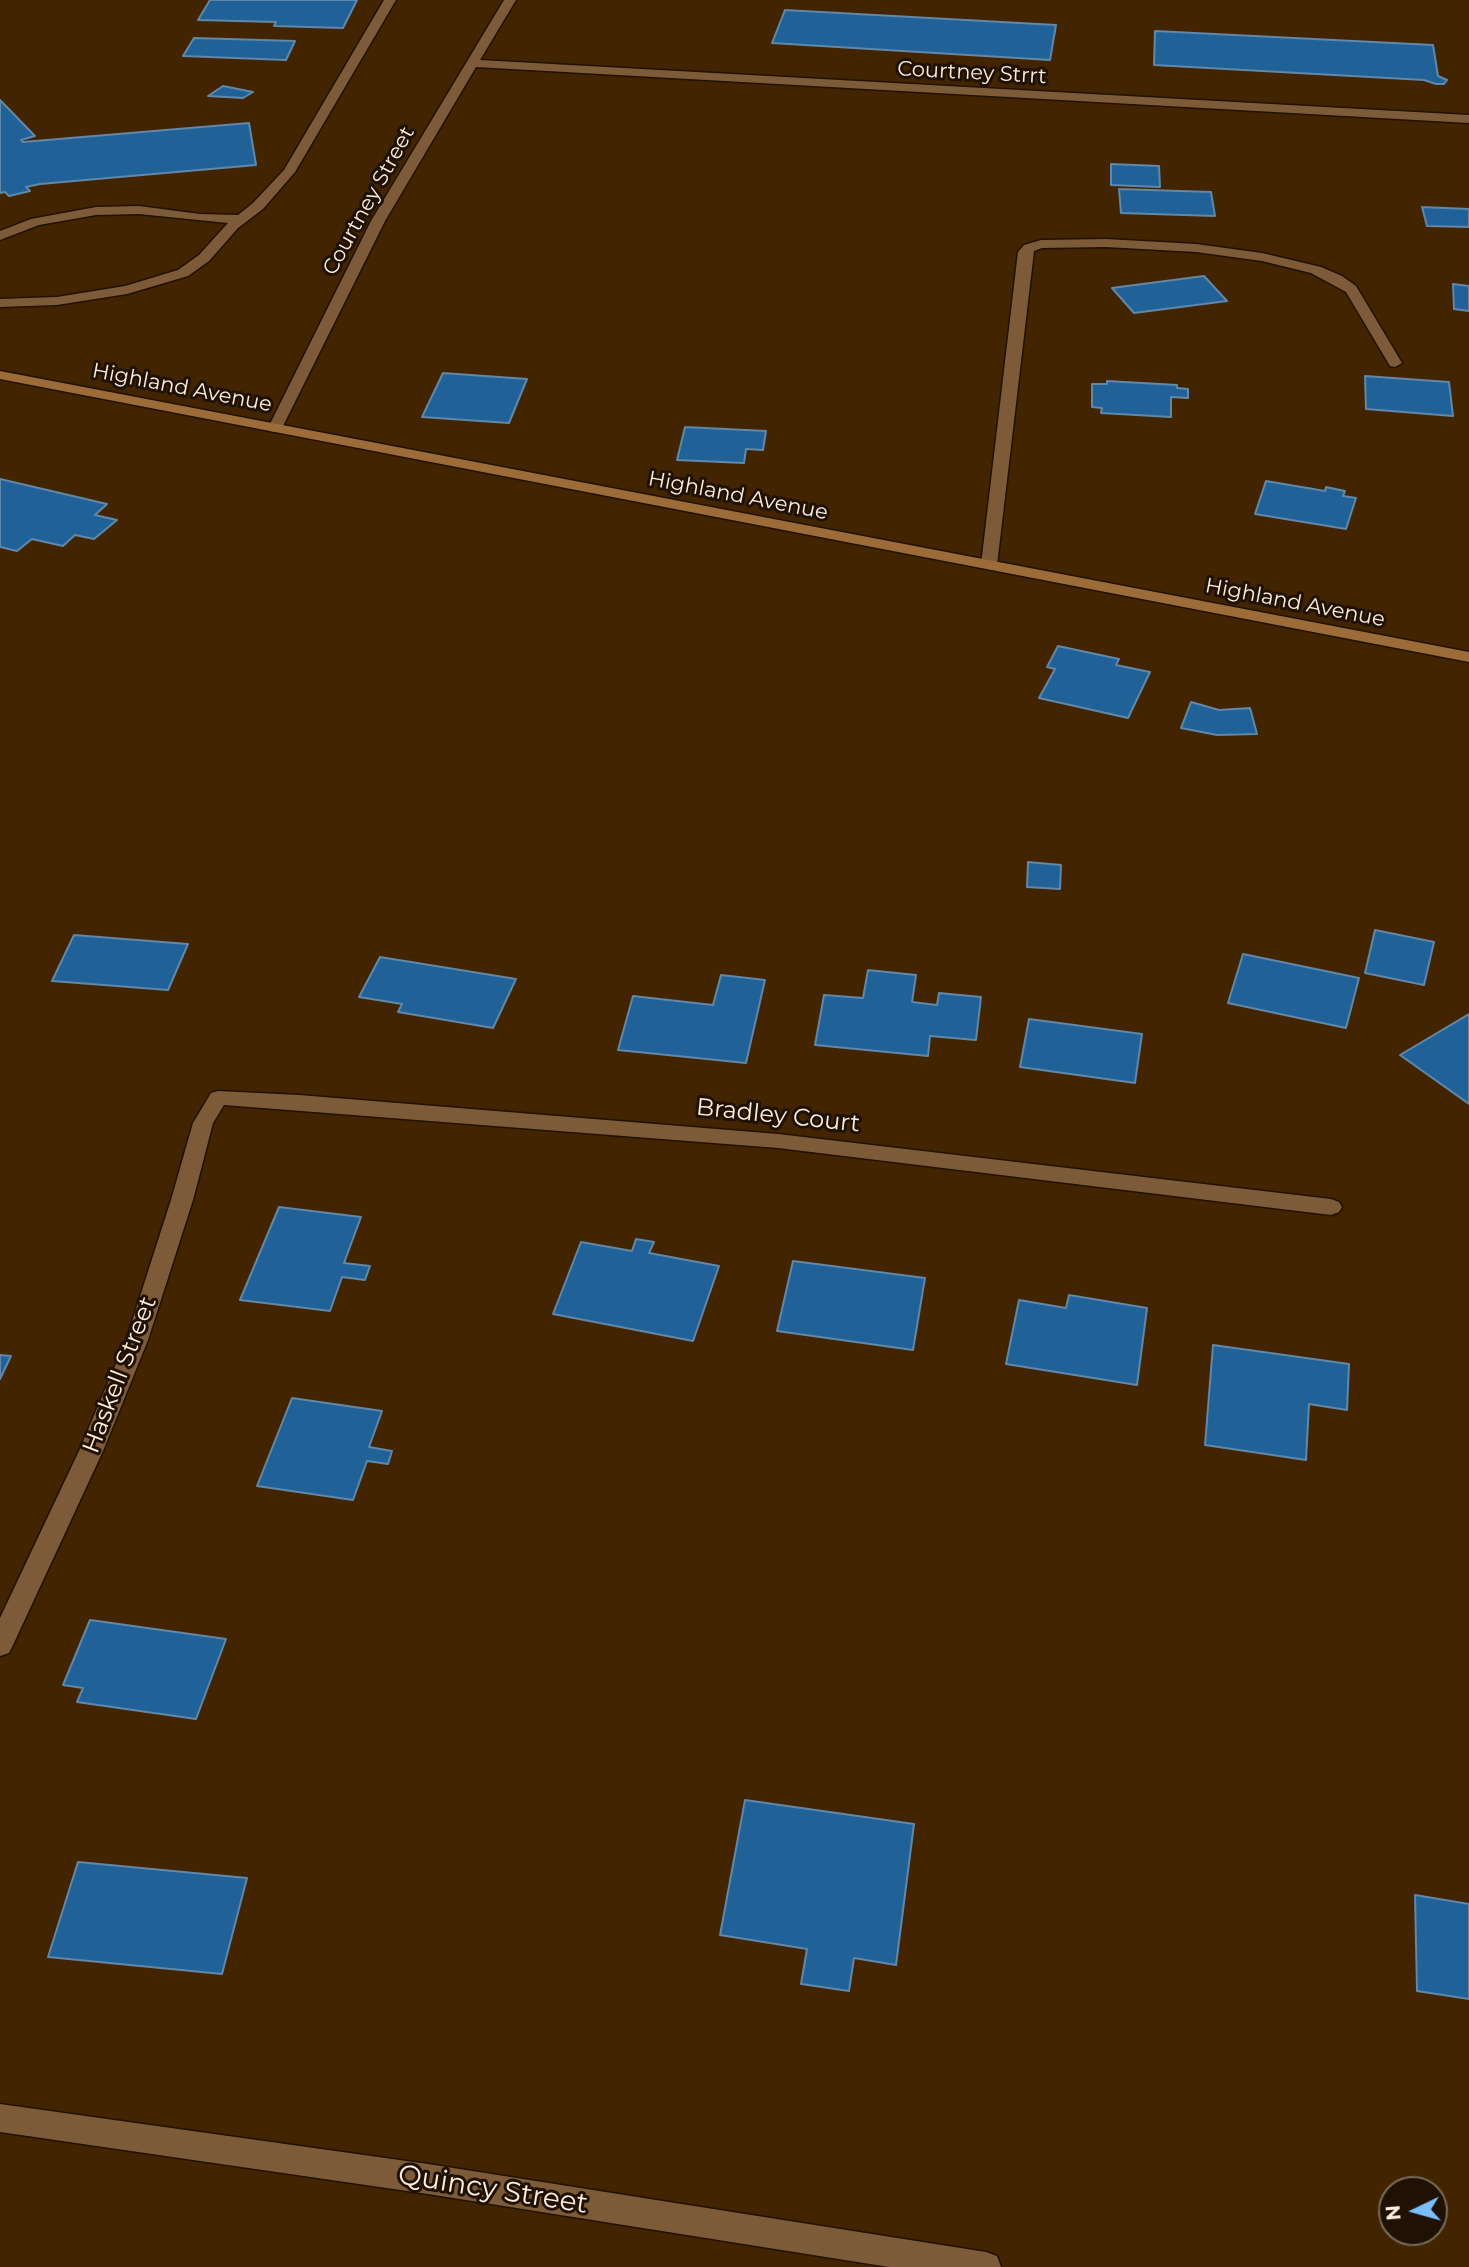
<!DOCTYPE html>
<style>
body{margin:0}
#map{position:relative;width:1469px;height:2267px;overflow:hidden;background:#422500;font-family:Montserrat,sans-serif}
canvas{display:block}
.north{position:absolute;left:1378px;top:2176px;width:70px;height:70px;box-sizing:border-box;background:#1f1204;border:2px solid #786a5c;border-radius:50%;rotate:265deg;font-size:19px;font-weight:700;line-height:28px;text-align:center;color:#feeedf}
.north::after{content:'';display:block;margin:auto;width:24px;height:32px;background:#7cbef9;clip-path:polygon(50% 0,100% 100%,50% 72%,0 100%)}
</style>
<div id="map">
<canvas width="1469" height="2267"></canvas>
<div class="north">N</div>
</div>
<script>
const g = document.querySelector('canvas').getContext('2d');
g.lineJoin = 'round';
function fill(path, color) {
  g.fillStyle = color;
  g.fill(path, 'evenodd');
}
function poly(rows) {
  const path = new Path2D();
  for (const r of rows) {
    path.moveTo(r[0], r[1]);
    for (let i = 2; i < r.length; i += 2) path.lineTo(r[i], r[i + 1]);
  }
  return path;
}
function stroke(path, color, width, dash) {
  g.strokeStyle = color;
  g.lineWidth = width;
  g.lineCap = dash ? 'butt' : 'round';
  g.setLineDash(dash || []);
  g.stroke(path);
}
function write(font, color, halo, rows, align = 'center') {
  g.font = font + ' Montserrat,sans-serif';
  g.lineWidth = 6;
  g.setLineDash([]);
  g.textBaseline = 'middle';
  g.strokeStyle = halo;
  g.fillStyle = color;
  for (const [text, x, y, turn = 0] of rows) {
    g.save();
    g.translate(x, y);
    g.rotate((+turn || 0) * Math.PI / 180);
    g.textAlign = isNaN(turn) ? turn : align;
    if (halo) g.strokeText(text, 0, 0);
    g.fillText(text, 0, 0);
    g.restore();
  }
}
const building = poly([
 [210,0,357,0,343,28,274,26,276,22,198,20,210,0],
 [785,10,1056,25,1050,60,772,43,785,10],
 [1155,31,1433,45,1438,76,1447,80,1444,84,1436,84,1424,80,1154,65,1155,31],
 [194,38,295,41,286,60,183,56,194,38],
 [223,86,253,92,243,98,208,96,223,86],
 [0,100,35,136,21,140,23,142,249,123,256,165,40,184,26,187,30,191,9,196,5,192,0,193,0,100],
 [1111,164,1159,166,1160,187,1111,185,1111,164],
 [1119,189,1211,192,1215,216,1121,213,1119,189],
 [1422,207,1469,209,1469,227,1427,226,1422,207],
 [1204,276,1227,301,1134,313,1112,288,1204,276],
 [1453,284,1469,286,1469,311,1454,309,1453,284],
 [443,373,527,379,509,423,422,417,443,373],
 [1365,376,1449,382,1453,416,1366,409,1365,376],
 [1107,381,1177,385,1177,388,1188,389,1188,398,1171,397,1171,417,1101,413,1102,408,1092,407,1092,384,1107,384,1107,381],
 [685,427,766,431,763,450,746,449,744,463,677,460,685,427],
 [0,479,107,504,95,515,117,520,94,539,75,535,63,546,32,539,17,551,0,547,0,479],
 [1266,481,1325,491,1326,487,1345,491,1343,496,1356,498,1346,529,1255,514,1266,481],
 [1058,646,1119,659,1116,665,1150,672,1128,718,1039,698,1055,669,1047,667,1058,646],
 [1191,702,1219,710,1250,708,1257,734,1217,735,1181,728,1191,702],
 [1028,862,1061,865,1060,889,1027,887,1028,862],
 [1375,930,1434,942,1424,985,1365,973,1375,930],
 [74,935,188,944,168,990,52,981,74,935],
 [1243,954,1359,978,1346,1028,1228,1003,1243,954],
 [380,957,516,979,493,1028,398,1012,402,1004,359,997,380,957],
 [868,970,916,975,912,1002,937,1005,939,993,981,997,976,1040,930,1036,928,1056,815,1045,824,995,863,998,868,970],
 [721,975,765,980,746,1063,618,1050,633,996,713,1005,721,975],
 [1469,1014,1469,1104,1400,1055,1469,1014],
 [1029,1019,1142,1034,1135,1083,1020,1067,1029,1019],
 [279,1207,361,1217,344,1263,370,1266,365,1280,342,1277,330,1311,240,1300,279,1207],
 [636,1239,654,1242,649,1253,719,1266,693,1341,553,1314,581,1242,632,1251,636,1239],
 [793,1261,925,1278,913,1350,777,1331,793,1261],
 [1069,1295,1147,1308,1137,1385,1006,1364,1019,1300,1066,1308,1069,1295],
 [1213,1345,1349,1364,1347,1410,1309,1404,1306,1460,1205,1445,1213,1345],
 [0,1355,11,1356,0,1379,0,1355],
 [292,1398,382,1411,369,1447,392,1451,388,1464,367,1461,353,1500,257,1486,292,1398],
 [90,1620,226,1639,196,1719,77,1702,83,1688,63,1685,90,1620],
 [745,1800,914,1824,896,1965,854,1958,849,1991,801,1984,807,1949,720,1935,745,1800],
 [78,1862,247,1878,222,1974,48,1957,78,1862],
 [1415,1895,1469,1904,1469,1999,1417,1991,1415,1895]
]);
const minor = poly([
 [384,0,396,0,295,172,263,209,238,228,209,261,188,276,127,294,57,305,0,307,0,299,57,297,125,286,178,270,199,255,228,223,139,214,96,215,39,225,0,240,0,231,31,219,96,207,139,206,200,214,238,215,253,203,284,170,384,0],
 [504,0,516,0,480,60,1469,115,1469,123,476,67,385,221,282,428,275,432,270,431,268,428,371,221,504,0],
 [1106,239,1196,244,1262,253,1321,267,1342,276,1356,286,1402,363,1395,367,1390,366,1346,292,1311,273,1262,261,1196,252,1106,247,1042,248,1034,251,997,565,995,568,983,568,981,565,1018,252,1024,245,1041,240,1106,239],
 [218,1091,299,1095,778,1134,1331,1199,1339,1202,1342,1207,1339,1212,1331,1215,778,1148,224,1105,213,1123,193,1200,148,1340,103,1451,13,1645,9,1653,0,1656,0,1618,79,1451,126,1340,171,1200,193,1123,211,1093,218,1091],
 [0,2104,428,2164,986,2252,997,2256,1001,2267,889,2267,428,2194,0,2132,0,2104]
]);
const secondary = poly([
 [0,371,1469,652,1469,662,0,379,0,371]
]);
const farStreetnames = [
 ["Courtney Strrt",972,73,3],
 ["Courtney Street",369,201,-61],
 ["Highland Avenue",182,388,11],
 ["Highland Avenue",738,496,11],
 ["Highland Avenue",1295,603,11]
];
const streetNames = [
 ["Bradley Court",778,1116,6],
 ["Haskell Street",120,1375,-69]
];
const nearStreetnames = [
 ["Quincy Street",493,2190,9]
];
fill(building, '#206297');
stroke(building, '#6187a9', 2);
stroke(minor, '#211101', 3);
stroke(secondary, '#211101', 3);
fill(minor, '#7d5b38');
fill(secondary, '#9b6c38');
write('21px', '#feeedf', '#1f1204', farStreetnames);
write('24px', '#feeedf', '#1f1204', streetNames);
write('28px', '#feeedf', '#1f1204', nearStreetnames);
</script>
